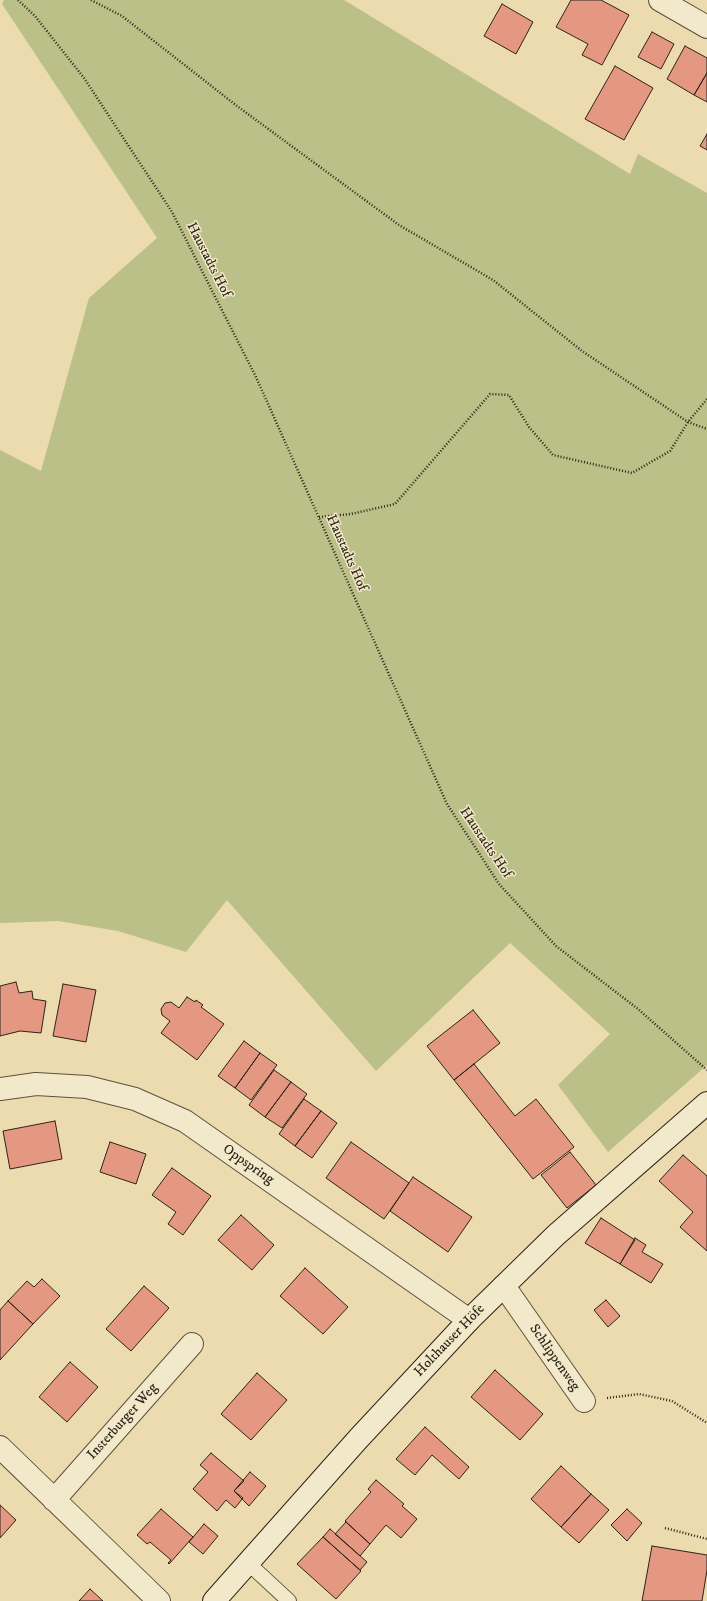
<!DOCTYPE html>
<meta charset="utf-8">
<style>
body{margin:0}
canvas{display:block;background:#ebdbae}
</style>
<canvas width="707" height="1601"></canvas>
<script>
const g = document.querySelector('canvas').getContext('2d');
g.lineJoin = 'round';
function fill(path, color) {
  g.fillStyle = color;
  g.fill(path, 'evenodd');
}
function poly(rows) {
  const path = new Path2D();
  for (const r of rows) {
    path.moveTo(r[0], r[1]);
    for (let i = 2; i < r.length; i += 2) path.lineTo(r[i], r[i + 1]);
  }
  return path;
}
function stroke(path, color, width, dash) {
  g.strokeStyle = color;
  g.lineWidth = width;
  g.lineCap = dash ? 'butt' : 'round';
  g.setLineDash(dash || []);
  g.stroke(path);
}
function write(font, color, halo, rows, align = 'center') {
  g.font = font + ' "IM FELL DW Pica",serif';
  g.lineWidth = 3;
  g.setLineDash([]);
  g.textBaseline = 'middle';
  g.strokeStyle = halo;
  g.fillStyle = color;
  for (const [text, x, y, turn = 0] of rows) {
    g.save();
    g.translate(x, y);
    g.rotate((+turn || 0) * Math.PI / 180);
    g.textAlign = isNaN(turn) ? turn : align;
    if (halo) g.strokeText(text, 0, 0);
    g.fillText(text, 0, 0);
    g.restore();
  }
}
const green = poly([
 [4,0,344,0,630,174,638,154,707,193,707,1065,608,1152,558,1085,610,1034,510,943,376,1071,227,900,186,952,118,931,58,921,0,923,0,450,41,471,89,298,157,238,2,4]
]);
const building = poly([
 [571,0,601,0,629,15,602,65,582,55,588,44,556,27,571,0],
 [502,4,533,22,516,54,484,36,502,4],
 [652,32,674,44,661,69,638,57,652,32],
 [685,46,707,58,707,73,694,95,667,79,685,46],
 [615,66,653,88,624,140,585,119,615,66],
 [707,73,707,102,694,95,707,73],
 [707,134,707,150,700,146,707,134],
 [16,982,19,993,32,991,33,999,46,1001,41,1033,20,1031,0,1036,0,986,16,982],
 [63,984,96,990,86,1042,53,1036,63,984],
 [187,997,195,1002,196,1000,203,1005,201,1007,224,1024,197,1060,161,1033,170,1021,162,1015,161,1009,165,1003,171,1002,179,1008,187,997],
 [473,1010,500,1043,454,1080,427,1046,473,1010],
 [244,1041,260,1053,235,1088,218,1076,244,1041],
 [260,1053,277,1065,251,1100,235,1088,260,1053],
 [474,1064,515,1116,536,1099,574,1147,533,1179,454,1080,474,1064],
 [274,1070,291,1082,265,1117,249,1105,274,1070],
 [291,1082,307,1094,282,1128,265,1117,291,1082],
 [304,1099,321,1111,295,1146,279,1134,304,1099],
 [321,1111,337,1123,312,1158,295,1146,321,1111],
 [55,1121,62,1159,10,1169,3,1131,55,1121],
 [110,1142,146,1154,136,1184,100,1172,110,1142],
 [351,1142,409,1183,384,1219,326,1178,351,1142],
 [570,1152,596,1185,567,1208,541,1175,570,1152],
 [683,1155,707,1176,707,1251,680,1227,693,1212,659,1181,683,1155],
 [172,1168,211,1196,183,1235,168,1224,176,1212,152,1195,172,1168],
 [413,1177,472,1217,448,1252,390,1211,413,1177],
 [241,1215,274,1245,252,1270,218,1240,241,1215],
 [601,1218,635,1240,620,1264,585,1243,601,1218],
 [635,1238,646,1245,642,1252,663,1264,651,1283,620,1264,635,1238],
 [305,1268,348,1307,323,1334,280,1296,305,1268],
 [42,1279,60,1296,33,1324,8,1301,27,1281,34,1287,42,1279],
 [144,1286,169,1308,131,1351,106,1329,144,1286],
 [606,1300,620,1316,608,1327,594,1310,606,1300],
 [8,1301,33,1324,0,1360,0,1310,8,1301],
 [70,1362,98,1387,67,1422,39,1397,70,1362],
 [495,1370,543,1414,520,1440,471,1397,495,1370],
 [257,1373,287,1400,251,1440,221,1414,257,1373],
 [425,1427,469,1467,459,1479,432,1455,415,1475,396,1459,425,1427],
 [211,1453,244,1481,234,1491,243,1498,235,1508,226,1500,217,1511,193,1489,208,1472,200,1465,211,1453],
 [561,1466,591,1494,561,1527,531,1499,561,1466],
 [250,1472,266,1486,249,1506,234,1491,250,1472],
 [376,1480,404,1504,402,1506,417,1519,401,1538,386,1525,370,1544,345,1521,371,1492,368,1489,376,1480],
 [591,1494,609,1510,579,1543,561,1527,591,1494],
 [0,1505,16,1520,0,1538,0,1505],
 [161,1509,193,1537,169,1564,168,1563,171,1560,150,1542,147,1544,137,1535,161,1509],
 [627,1509,642,1523,627,1541,611,1525,627,1509],
 [346,1522,370,1544,360,1556,335,1534,346,1522],
 [204,1524,218,1536,203,1554,189,1542,204,1524],
 [330,1529,367,1562,360,1570,323,1537,330,1529],
 [323,1537,361,1571,336,1599,297,1564,323,1537],
 [652,1546,707,1555,707,1570,702,1601,642,1601,652,1546],
 [90,1589,103,1601,79,1601,90,1589]
]);
const path = poly([
 [18,0,35,16,84,78,172,212,256,377,447,804,499,884,556,946,638,1009,707,1070],
 [91,0,122,16,237,106,399,225,493,280,582,351,688,422,707,429],
 [319,517,351,514,395,504,490,394,509,395,529,427,553,455,632,473,670,451,688,422,707,399],
 [607,1398,639,1394,672,1401,707,1423],
 [665,1528,707,1539]
]);
const lane = poly([
 [248,1563,289,1601]
]);
const street = poly([
 [660,0,707,27],
 [0,1089,36,1084,87,1087,135,1099,185,1121,469,1320],
 [504,1286,584,1401],
 [0,1447,159,1601],
 [54,1500,192,1344]
]);
const secondary = poly([
 [214,1601,359,1438,469,1320,556,1235,707,1103]
]);
const streetNames = [
 ["Haustadts Hof",208,260,63],
 ["Haustadts Hof",346,553,66],
 ["Haustadts Hof",485,843,56],
 ["Oppspring",248,1165,35],
 ["Holthauser Höfe",450,1341,-46],
 ["Schlippenweg",554,1358,55],
 ["Insterburger Weg",123,1422,-48]
];
fill(green, '#bbbf88');
fill(building, '#e49881');
stroke(building, '#2d231a', 1);
stroke(lane, '#5c513f', 16);
stroke(street, '#5c513f', 24);
stroke(secondary, '#2d231a', 24);
stroke(path, '#2d231a', 2.5, [1, 2]);
stroke(lane, '#f2e8ca', 14);
stroke(street, '#f2e8ca', 22);
stroke(secondary, '#f2e8ca', 22);
write('14px', '#2d231a', '#f2e8ca', streetNames);
</script>
